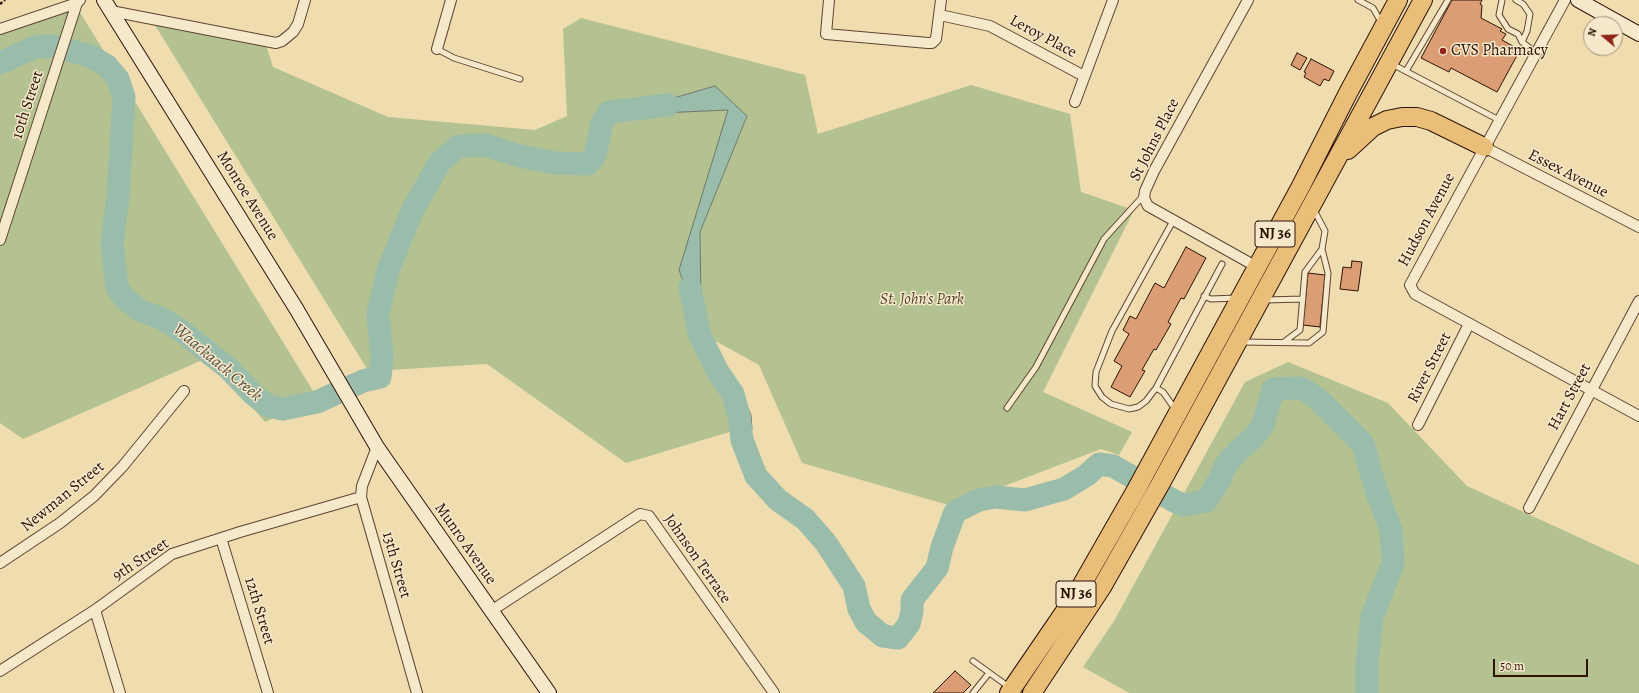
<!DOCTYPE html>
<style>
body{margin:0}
#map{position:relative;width:1639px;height:693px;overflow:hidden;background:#efdcaf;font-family:Alegreya,serif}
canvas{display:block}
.north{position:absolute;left:1583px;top:16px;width:40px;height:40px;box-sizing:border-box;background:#f5e8cb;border:1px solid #a5927c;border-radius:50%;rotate:289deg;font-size:11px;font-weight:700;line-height:16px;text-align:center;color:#2e1206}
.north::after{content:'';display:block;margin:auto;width:14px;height:18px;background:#8f2418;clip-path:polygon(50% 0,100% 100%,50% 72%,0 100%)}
.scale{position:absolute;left:1493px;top:659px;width:95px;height:18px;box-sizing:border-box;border:2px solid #2e1206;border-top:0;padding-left:5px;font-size:12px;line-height:14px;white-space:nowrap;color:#2e1206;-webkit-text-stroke:3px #f5e8cb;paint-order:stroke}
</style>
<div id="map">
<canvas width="1639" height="693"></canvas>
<div class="north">N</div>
<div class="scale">50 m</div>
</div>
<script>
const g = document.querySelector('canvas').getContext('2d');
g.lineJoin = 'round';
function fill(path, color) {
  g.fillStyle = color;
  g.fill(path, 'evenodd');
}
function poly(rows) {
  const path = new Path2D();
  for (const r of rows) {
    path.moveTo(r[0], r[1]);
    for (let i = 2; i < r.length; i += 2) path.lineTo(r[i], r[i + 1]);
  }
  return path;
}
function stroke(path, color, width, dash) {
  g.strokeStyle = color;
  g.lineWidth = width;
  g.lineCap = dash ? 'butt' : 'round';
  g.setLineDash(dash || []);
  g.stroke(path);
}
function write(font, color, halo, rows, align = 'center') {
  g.font = font + ' Alegreya,serif';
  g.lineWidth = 3;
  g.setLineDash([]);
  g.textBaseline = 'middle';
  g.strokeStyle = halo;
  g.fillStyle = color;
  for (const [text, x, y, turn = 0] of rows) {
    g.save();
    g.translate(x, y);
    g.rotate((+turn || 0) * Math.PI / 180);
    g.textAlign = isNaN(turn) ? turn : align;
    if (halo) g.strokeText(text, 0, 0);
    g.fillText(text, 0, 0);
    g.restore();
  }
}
const green = poly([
 [70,0,73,1,318,399,265,422,209,357,23,439,0,423,0,23],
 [150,17,265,42,273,67,388,117,535,130,567,116,563,29,581,18,805,75,818,134,971,85,1070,114,1081,192,1134,210,1043,392,1132,432,1119,455,1101,449,952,506,802,463,759,365,710,338,701,303,700,232,747,116,714,86,617,114,729,110,679,271,736,430,626,463,487,364,389,370,372,377],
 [1288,362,1388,403,1467,486,1639,565,1639,693,1129,693,1083,667,1114,621,1245,382]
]);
const water = poly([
 [715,86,747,116,700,232,701,303,715,355,745,401,751,415,752,429,743,434,736,430,679,270,728,110,615,115,715,86]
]);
const river = poly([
 [0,63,35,47,53,46,90,56,107,66,118,79,124,97,118,197,112,243,117,287,125,299,141,311,163,319,180,330,228,368,253,394,268,406,283,409,317,402,363,381,380,377,382,359,378,314,388,270,413,209,440,162,458,146,485,145,520,156,555,163,588,164,595,155,602,123,609,112,668,105],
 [690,288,700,336,718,372,733,394,739,416,742,440,756,476,778,500,805,519,826,543,854,586,859,609,866,622,883,636,898,638,909,624,912,612,912,600,937,568,942,547,955,512,979,500,996,497,1025,500,1064,489,1087,475,1099,464,1113,466,1176,502,1185,505,1206,501,1220,479,1225,466,1238,451,1253,438,1263,425,1273,389,1301,388,1317,398,1363,444,1376,490,1391,530,1393,563,1372,617,1367,663,1367,693]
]);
const building = poly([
 [1452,0,1482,0,1480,4,1482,5,1481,18,1502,29,1500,31,1506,34,1502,40,1520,50,1497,92,1451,68,1449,72,1421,58,1452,0],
 [1297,53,1307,58,1300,70,1291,65,1297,53],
 [1311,59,1334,71,1329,81,1324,79,1320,86,1304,77,1306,73,1304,72,1311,59],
 [1186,247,1206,258,1184,299,1181,298,1168,322,1171,324,1156,350,1154,349,1142,370,1145,371,1130,397,1111,387,1122,366,1114,361,1129,334,1123,330,1130,316,1136,319,1155,283,1164,288,1186,247],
 [1352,261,1362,262,1358,291,1340,289,1343,267,1351,268,1352,261],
 [1308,273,1325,275,1320,327,1303,325,1308,273],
 [955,671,971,685,963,693,933,693,955,671]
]);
const path = poly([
 [0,4,5,0]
]);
const lane = poly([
 [1358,0,1373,8,1381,22],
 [1502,0,1499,15,1508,29,1518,34,1522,42],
 [1516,0,1523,4,1530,14,1527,31,1522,42,1536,53],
 [437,49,454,58,520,79],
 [1392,64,1499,120],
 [1406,71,1448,0],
 [1173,221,1112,331,1096,372,1095,386,1102,397,1111,404,1129,409,1138,407,1146,401,1156,388,1222,264],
 [1204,296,1211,299,1237,298],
 [1265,300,1303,299],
 [1242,342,1309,343,1323,332,1328,273,1322,249,1325,231,1314,210],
 [1284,342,1300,330,1305,272,1322,249],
 [1156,388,1163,392,1175,409],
 [1007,408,1036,367,1104,239,1144,195],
 [973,661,1009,687],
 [973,693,989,673]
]);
const street = poly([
 [829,0,826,34,928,43,932,43,936,39,941,0],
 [1248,0,1154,171,1145,191,1144,198,1148,206,1257,267],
 [1565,0,1410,285,1415,294,1639,416],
 [111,11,276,43,282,41,293,32,298,24,305,0],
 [940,15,990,26,1084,76],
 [0,29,77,3,80,0],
 [437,49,451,0],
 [1075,102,1113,0],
 [1484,147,1639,227],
 [0,240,77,3],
 [1418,425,1469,324],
 [377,447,362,486,361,497,417,693],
 [1529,508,1639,301],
 [221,538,268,693],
 [0,563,60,523,94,496,123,466,184,391],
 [95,610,120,693],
 [491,611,640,514,649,516,774,693],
 [0,671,95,610,172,554,240,532,361,497]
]);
const secondary = poly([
 [104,0,297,310,377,447,549,693],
 [1578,0,1639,34]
]);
const highway = poly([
 [1348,150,1373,127,1387,120,1402,117,1417,117,1431,121,1484,147],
 [1009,693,1076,595,1136,490,1301,186,1348,93,1398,0],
 [1032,693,1102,587,1162,481,1423,0]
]);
const markers = [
 [1443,51,4,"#8f2418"]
];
const shields = [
 [1275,234,40],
 [1076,594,40]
];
const shieldNames = [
 ["NJ 36",1275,234],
 ["NJ 36",1076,594]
];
const streetNames = [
 ["Leroy Place",1043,37,28],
 ["10th Street",28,105,-72],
 ["St Johns Place",1155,140,-63],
 ["Essex Avenue",1568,174,27],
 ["Monroe Avenue",247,196,58],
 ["Hudson Avenue",1427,220,-62],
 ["River Street",1430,368,-63],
 ["Hart Street",1570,397,-62],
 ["Newman Street",63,497,-39],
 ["Munro Avenue",465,544,55],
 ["Johnson Terrace",697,559,55],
 ["9th Street",141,560,-34],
 ["13th Street",396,565,74],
 ["12th Street",259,611,73]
];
const poiNames = [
 ["CVS Pharmacy",1451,51]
];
const parkNames = [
 ["St. John's Park",922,300]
];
const waterNames = [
 ["Waackaack Creek",217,363,40]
];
fill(green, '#b3c290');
fill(water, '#9abcab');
stroke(water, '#6f7869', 1);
stroke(river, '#9abcab', 23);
fill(building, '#db9e74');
stroke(building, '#2e1206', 1);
stroke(lane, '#5e4430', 7);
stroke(street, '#5e4430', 12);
stroke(secondary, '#2e1206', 16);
stroke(highway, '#2e1206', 20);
stroke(path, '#2e1206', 2.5, [3, 2]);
stroke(lane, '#f5e8cb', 5);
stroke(street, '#f5e8cb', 10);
stroke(secondary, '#f5e8cb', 14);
stroke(highway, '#e8be78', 18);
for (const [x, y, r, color] of markers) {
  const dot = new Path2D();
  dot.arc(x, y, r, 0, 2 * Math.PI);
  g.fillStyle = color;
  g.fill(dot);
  stroke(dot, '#f5e8cb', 1.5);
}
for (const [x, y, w] of shields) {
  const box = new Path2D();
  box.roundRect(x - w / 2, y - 13, w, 26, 3);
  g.fillStyle = '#f5e8cb';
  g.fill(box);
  stroke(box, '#2e1206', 1);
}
write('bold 15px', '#2e1206', null, shieldNames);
write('16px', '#2e1206', '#f5e8cb', streetNames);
write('16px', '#2e1206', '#f5e8cb', poiNames, 'left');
write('italic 16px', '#56472f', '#f5e8cb', parkNames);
write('italic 17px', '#544e40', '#f5e8cb', waterNames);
</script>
